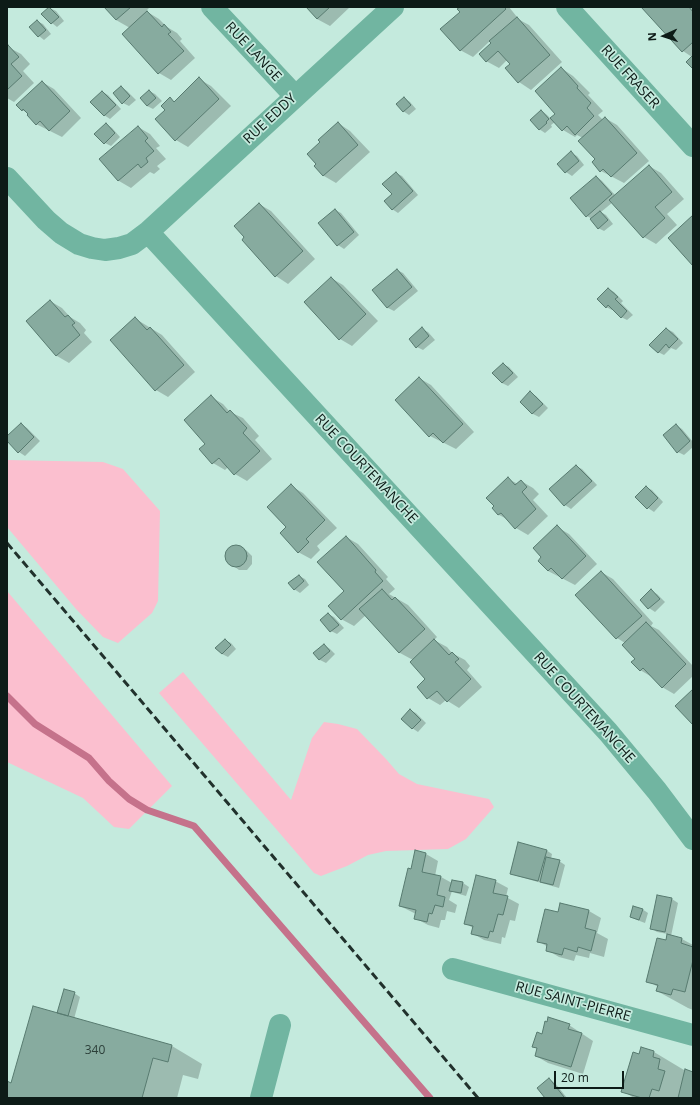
<!DOCTYPE html>
<style>
body{margin:0}
#map{position:relative;width:700px;height:1105px;overflow:hidden;background:#c4eadd;font-family:"Open Sans",sans-serif}
canvas{display:block}
.frame{position:absolute;inset:0;border:8px solid #0d1b17;pointer-events:none}
.north{position:absolute;left:644px;top:16px;width:40px;height:40px;-webkit-text-stroke:3px #c4eadd;paint-order:stroke;rotate:267deg;font-size:11px;font-weight:700;line-height:16px;text-align:center;color:#0d1b17}
.north::after{content:'';display:block;margin:auto;width:14px;height:18px;background:#0d1b17;clip-path:polygon(50% 0,100% 100%,50% 72%,0 100%)}
.scale{position:absolute;left:554px;top:1071px;width:70px;height:18px;box-sizing:border-box;border:2px solid #0d1b17;border-top:0;padding-left:5px;font-size:12px;line-height:14px;white-space:nowrap;color:#0d1b17;-webkit-text-stroke:3px #c4eadd;paint-order:stroke}
</style>
<div id="map">
<canvas width="700" height="1105"></canvas>
<div class="frame"></div>
<div class="north">N</div>
<div class="scale">20 m</div>
</div>
<script>
const g = document.querySelector('canvas').getContext('2d');
g.lineJoin = 'round';
function fill(path, color) {
  g.fillStyle = color;
  g.fill(path, 'evenodd');
}
function poly(rows) {
  const path = new Path2D();
  for (const r of rows) {
    if (r.length === 3) {
      path.moveTo(r[0] + r[2], r[1]);
      path.arc(r[0], r[1], r[2], 0, 2 * Math.PI);
      continue;
    }
    path.moveTo(r[0], r[1]);
    for (let i = 2; i < r.length; i += 2) path.lineTo(r[i], r[i + 1]);
  }
  return path;
}
function stroke(path, color, width, dash) {
  g.strokeStyle = color;
  g.lineWidth = width;
  g.lineCap = dash ? 'butt' : 'round';
  g.setLineDash(dash || []);
  g.stroke(path);
}
function write(font, color, halo, rows, align = 'center') {
  g.font = font + ' "Open Sans",sans-serif';
  g.lineWidth = 3.5;
  g.setLineDash([]);
  g.textBaseline = 'middle';
  g.strokeStyle = halo;
  g.fillStyle = color;
  for (const [text, x, y, turn = 0] of rows) {
    g.save();
    g.translate(x, y);
    g.rotate((+turn || 0) * Math.PI / 180);
    g.textAlign = isNaN(turn) ? turn : align;
    if (halo) g.strokeText(text, 0, 0);
    g.fillText(text, 0, 0);
    g.restore();
  }
}
const green = poly([
 [7,460,103,462,123,469,160,511,158,601,152,613,118,643,103,637,76,609,7,527],
 [7,591,172,786,129,829,114,827,83,798,7,762],
 [183,672,291,800,312,738,324,722,338,724,357,729,386,759,399,774,417,784,489,799,494,807,466,839,448,849,386,851,368,855,347,866,321,876,314,873,159,693]
]);
const shadow = poly([
 [105,7,148,7,149,8,146,11,159,19,167,27,177,33,182,39,180,41,195,58,171,80,159,73,130,28,116,20],
 [307,7,350,7,330,26,317,19],
 [461,7,509,7,517,17,516,18,529,25,562,62,531,90,519,82,506,68,511,64,507,60,499,68,486,61,492,43,490,41,473,57,460,50],
 [643,7,693,7,693,68,692,57,683,51],
 [50,8,56,11,64,21,57,27,52,23],
 [37,21,43,24,51,34,44,40,39,36],
 [8,47,21,54,30,64,23,71,34,83,14,102,7,98,7,48],
 [561,68,573,76,590,93,588,95,603,111,598,115,603,120,605,118,617,125,649,161,624,183,601,171,596,159,583,138,577,135,575,137,563,130,555,122,551,125,552,127,545,133,539,129,542,111,547,115,551,119,557,114],
 [199,79,211,86,231,106,188,147,176,140,166,110,170,99,175,102],
 [42,82,54,89,81,118,62,137,36,124,30,114,22,110,18,105],
 [121,87,127,91,136,100,129,106,123,103],
 [149,91,155,94,162,101,153,109,147,106],
 [103,92,108,95,121,109,110,119,104,115],
 [404,98,410,102,416,109,409,115,403,111],
 [338,123,350,131,370,152,336,183,324,176,316,166,321,142],
 [106,124,112,128,120,137,111,146,105,143],
 [138,127,150,134,160,146,156,148,166,159,157,166,160,169,154,174,150,172,131,188,119,181,101,159],
 [571,153,577,156,584,165,572,176,566,172],
 [649,166,661,173,684,199,667,214,677,225,656,244,644,237,613,202,601,212,606,215,613,224,604,231,598,228,592,219,587,216,597,177,602,181,616,196],
 [396,173,402,176,418,195,398,213,392,209],
 [259,204,271,211,315,259,288,284,276,276,243,240],
 [335,210,341,213,359,235,344,249,338,245,319,223],
 [397,270,403,273,418,291,394,311,388,308,373,290],
 [331,278,343,285,378,321,352,346,340,339],
 [608,289,614,292,623,301,621,303,633,315,627,320,621,317,613,309,612,310,606,307],
 [50,301,62,308,70,317,80,323,86,330,84,333,92,342,69,363,57,356,27,322],
 [136,319,162,335,195,372,168,397,156,390],
 [422,329,428,332,435,340,423,350,417,347],
 [667,329,673,332,683,343,676,350,671,348,664,355,658,352],
 [503,364,509,367,518,377,508,386,502,383,494,373],
 [419,378,431,385,474,432,456,449,430,436],
 [530,393,536,396,548,408,539,417,533,414,521,402],
 [211,397,223,404,230,412,243,418,259,436,255,440,272,459,247,481,235,474,228,467,225,470,213,463,207,444],
 [21,424,27,428,40,441,25,456,19,452,7,440,7,438],
 [676,425,682,429,693,442,693,447,684,455,678,452],
 [576,466,582,469,597,485,571,509,565,505],
 [508,479,518,484,521,481,533,488,539,494,533,500,548,516,528,535,516,528,509,520,499,515,493,508],
 [291,486,303,493,337,528,317,546,320,550,311,559,298,552,288,527],
 [646,487,652,490,663,502,654,512,648,508],
 [557,527,569,534,597,564,575,585,548,571,543,557],
 [346,537,358,544,388,577,386,579,395,589,389,594,408,605,437,637,434,640,447,647,452,653,465,660,470,666,467,670,482,687,459,708,446,700,440,705,428,698,418,687,427,679,413,660,400,653,366,615,354,626,341,619,345,592],
 [232,547,240,547,246,550,252,556,252,564,247,570,239,570,227,561,226,553],
 [601,572,613,579,653,623,651,626,659,630,693,666,693,676,674,694,662,687,652,677,640,670,636,659,625,643,617,638,576,595],
 [299,576,305,579,309,585,300,593,294,589],
 [651,591,657,594,665,602,655,612,649,608],
 [328,614,334,617,344,628,337,634,331,631],
 [225,640,231,643,236,649,228,657,222,654,217,648],
 [324,645,330,649,335,654,326,663,320,660,315,654],
 [410,710,416,713,426,723,418,732,412,728],
 [546,850,552,854,551,859,559,861,565,865,559,888,517,876,511,873],
 [416,851,426,854,438,861,435,876,441,877,452,883,452,881,463,883,469,887,466,896,456,893,452,891,449,900,457,905,455,913,447,911,445,920,441,920,439,928,428,925,415,918,416,914,400,906,412,871],
 [495,881,508,888,506,897,519,904,515,921,510,920,505,938,502,937,501,944,484,940,472,933,473,928,465,923],
 [658,897,672,899,678,903,671,936,682,939,693,945,693,1010,688,1008,657,991,658,987,648,981,666,941,668,934,657,932,651,928],
 [561,904,589,911,601,918,597,933,608,939,604,957,590,953,589,958,576,955,574,961,559,957,547,950,548,947,538,941,559,914],
 [642,909,648,913,645,923,637,920,631,917],
 [74,993,80,997,74,1019,172,1046,202,1064,198,1079,183,1075,177,1098,7,1098,7,1082,12,1084,61,1015],
 [569,1025,593,1041,583,1074,548,1063,536,1056,538,1049,533,1046,542,1035],
 [642,1049,654,1052,684,1070,693,1073,693,1098,634,1098,623,1091],
 [549,1079,555,1083,567,1098,547,1098]
]);
const stream = poly([
 [7,696,35,724,89,758,109,781,129,799,147,810,194,826,430,1098]
]);
const building = poly([
 [49,7,59,17,51,24,41,14,49,7],
 [104,7,131,7,116,20,104,7],
 [306,7,330,7,317,19,306,7],
 [460,7,504,7,506,9,460,51,440,29,460,12,457,9,460,7],
 [641,7,689,7,693,12,693,42,682,52,641,7],
 [147,11,162,27,164,24,171,32,168,34,184,51,158,74,122,34,147,11],
 [517,17,550,55,518,83,505,68,510,64,498,51,486,62,479,54,491,43,489,41,517,17],
 [37,20,46,30,38,37,29,27,37,20],
 [8,45,19,57,11,64,22,76,7,90,7,47,8,45],
 [693,55,693,69,686,62,693,55],
 [561,67,578,86,577,88,591,103,587,108,594,116,575,135,567,126,562,131,550,118,555,114,535,91,561,67],
 [199,77,219,99,175,141,155,119,165,110,161,106,170,97,174,102,199,77],
 [42,81,70,111,49,131,40,121,36,125,27,115,28,114,23,109,22,111,16,105,42,81],
 [121,86,130,96,122,104,113,93,121,86],
 [149,90,156,98,147,106,140,98,149,90],
 [102,91,116,105,104,116,90,102,102,91],
 [404,97,411,105,403,112,396,104,404,97],
 [541,110,549,119,546,122,547,123,539,130,530,120,541,110],
 [605,117,637,153,611,177,603,169,600,172,592,162,595,159,578,141,605,117],
 [338,122,358,145,323,176,314,166,316,164,307,154,320,142,318,140,338,122],
 [106,123,115,133,104,144,94,134,106,123],
 [138,126,148,138,145,141,154,151,146,158,148,162,141,168,138,164,118,181,99,159,138,126],
 [571,151,579,161,565,173,557,164,571,151],
 [649,165,672,192,655,207,665,218,643,238,609,200,649,165],
 [396,172,413,191,392,210,384,201,392,194,382,184,396,172],
 [596,176,612,194,586,217,570,198,596,176],
 [259,203,303,251,275,277,242,240,244,237,234,226,259,203],
 [335,209,354,232,337,246,318,223,335,209],
 [600,211,608,220,598,229,590,219,600,211],
 [693,215,693,266,668,238,693,215],
 [397,269,412,287,387,308,372,290,397,269],
 [331,277,366,314,339,340,304,302,331,277],
 [608,288,618,297,615,299,627,311,621,318,608,305,606,308,597,299,608,288],
 [50,300,65,317,68,315,75,323,72,325,80,335,56,356,26,321,50,300],
 [135,317,147,330,150,327,184,365,155,391,110,340,135,317],
 [422,327,429,336,416,348,409,339,422,327],
 [666,328,678,339,669,348,666,344,658,353,649,345,666,328],
 [503,363,513,373,502,383,492,373,503,363],
 [419,377,463,424,443,443,433,433,429,437,395,400,419,377],
 [530,391,543,404,532,414,520,402,530,391],
 [211,395,227,413,230,410,247,428,243,433,260,451,234,475,219,458,212,464,199,449,205,444,184,420,211,395],
 [21,423,34,437,18,453,7,441,7,436,21,423],
 [676,424,690,441,677,453,663,435,676,424],
 [576,465,592,481,564,506,549,489,576,465],
 [508,477,515,485,521,480,527,487,522,492,536,509,515,529,501,513,498,515,492,508,494,506,486,498,508,477],
 [291,484,325,520,306,539,309,542,298,553,280,533,286,527,267,507,291,484],
 [646,486,658,498,647,509,635,497,646,486],
 [557,525,586,556,562,579,551,568,548,571,538,561,541,557,533,548,557,525],
 [346,536,376,570,375,572,383,581,341,620,328,606,344,591,317,562,346,536],
 [236,556,11],
 [601,571,642,616,616,639,575,595,601,571],
 [299,575,304,581,294,590,288,583,299,575],
 [382,589,392,600,395,597,425,629,399,653,359,609,382,589],
 [651,589,660,599,648,609,640,600,651,589],
 [328,613,339,625,330,632,320,620,328,613],
 [646,622,686,664,662,688,643,668,640,671,631,662,635,659,622,645,646,622],
 [225,639,231,645,222,654,215,648,225,639],
 [434,639,449,655,452,652,459,659,455,662,471,679,447,702,437,691,427,699,417,687,425,679,410,662,434,639],
 [324,644,330,651,319,660,313,653,324,644],
 [693,689,693,725,675,706,693,689],
 [410,709,421,720,412,729,401,719,410,709],
 [518,842,547,850,538,881,510,874,518,842],
 [415,850,426,853,422,872,441,876,437,895,445,897,443,907,435,905,432,914,429,913,427,922,414,919,416,910,399,906,408,868,411,869,415,850],
 [546,857,560,860,553,885,540,882,546,857],
 [476,875,496,880,493,893,508,896,503,915,498,914,493,932,490,931,488,938,471,934,473,926,464,924,476,875],
 [452,880,463,882,461,893,449,891,452,880],
 [657,895,672,898,665,932,650,929,657,895],
 [560,903,589,910,585,928,596,931,591,951,578,947,577,952,564,948,562,955,546,951,547,944,537,942,545,909,558,912,560,903],
 [633,906,643,909,639,920,630,917,633,906],
 [667,934,682,938,681,943,693,947,693,960,685,992,673,989,671,995,656,991,658,985,646,982,657,938,666,940,667,934],
 [64,989,75,992,68,1016,57,1013,64,989],
 [33,1006,172,1045,168,1062,153,1058,142,1098,7,1098,7,1081,11,1083,33,1006],
 [548,1017,570,1024,568,1029,582,1033,571,1067,535,1056,537,1048,532,1047,537,1032,542,1034,545,1021,547,1022,548,1017],
 [641,1047,654,1051,653,1057,660,1059,658,1069,665,1071,659,1091,652,1089,649,1098,642,1098,621,1092,633,1052,639,1054,641,1047],
 [685,1069,693,1072,693,1098,678,1098,685,1069],
 [549,1078,564,1097,564,1098,545,1098,537,1088,549,1078]
]);
const minor = poly([
 [212,7,295,96],
 [567,7,693,146],
 [7,178,46,220,61,233,79,244,92,248,105,250,119,248,132,244,148,232,393,7],
 [148,232,608,732,657,791,693,839],
 [453,969,693,1035],
 [261,1098,280,1025]
]);
const rail = poly([
 [7,543,478,1098]
]);
const numberNames = [
 ["340",95,1051]
];
const streetNames = [
 ["RUE LANGE",253,52,47],
 ["RUE FRASER",630,77,48],
 ["RUE EDDY",270,119,-43],
 ["RUE COURTEMANCHE",366,469,47],
 ["RUE COURTEMANCHE",584,708,48],
 ["RUE SAINT-PIERRE",573,1002,15]
];
fill(green, '#fbbfcf');
fill(shadow, '#0003');
stroke(stream, '#c5728b', 7);
fill(building, '#87ab9f');
stroke(building, '#577a6f', 1);
stroke(minor, '#71b5a1', 22);
stroke(rail, '#21312c', 3, [8, 4]);
write('12px', '#2c3f39', null, numberNames);
write('14px', '#0d1b17', '#c4eadd', streetNames);
</script>
